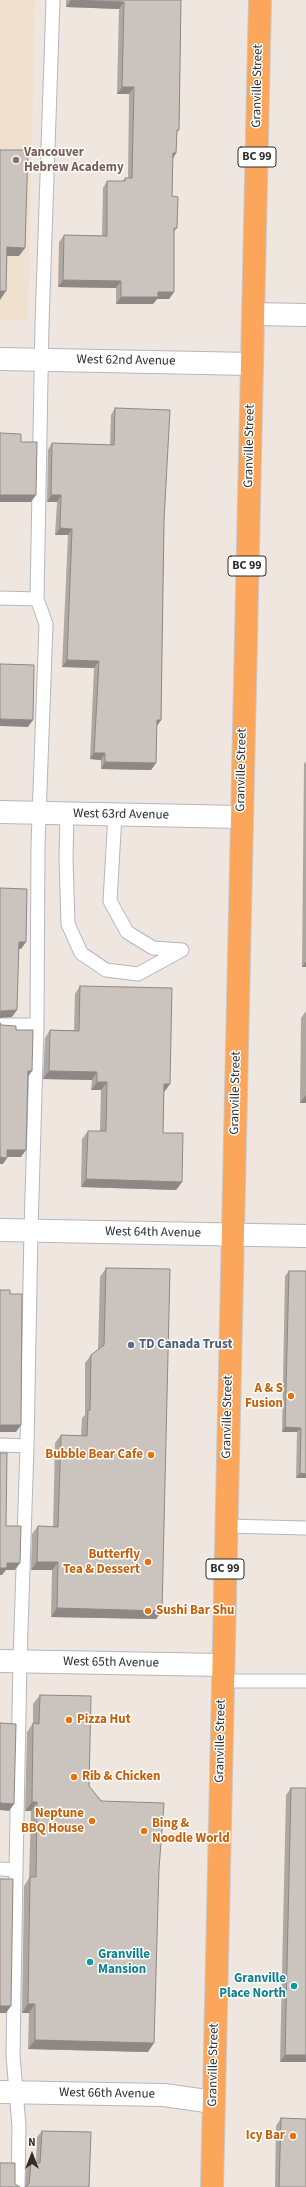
<!DOCTYPE html>
<style>
body{margin:0}
#map{position:relative;width:306px;height:2187px;overflow:hidden;background:#efe6df;font-family:"Source Sans 3",sans-serif}
canvas{display:block}
.north{position:absolute;left:12px;top:2135px;width:40px;height:40px;-webkit-text-stroke:3px #fff;paint-order:stroke;rotate:0deg;font-size:11px;font-weight:700;line-height:16px;text-align:center;color:#2d2d2d}
.north::after{content:'';display:block;margin:auto;width:14px;height:18px;background:#2d2d2d;clip-path:polygon(50% 0,100% 100%,50% 72%,0 100%)}
</style>
<div id="map">
<canvas width="306" height="2187"></canvas>
<div class="north">N</div>
</div>
<script>
const g = document.querySelector('canvas').getContext('2d');
g.lineJoin = 'round';
function fill(path, color) {
  g.fillStyle = color;
  g.fill(path, 'evenodd');
}
function poly(rows) {
  const path = new Path2D();
  for (const r of rows) {
    path.moveTo(r[0], r[1]);
    for (let i = 2; i < r.length; i += 2) path.lineTo(r[i], r[i + 1]);
  }
  return path;
}
function stroke(path, color, width, dash) {
  g.strokeStyle = color;
  g.lineWidth = width;
  g.lineCap = dash ? 'butt' : 'round';
  g.setLineDash(dash || []);
  g.stroke(path);
}
function write(font, color, halo, rows, align = 'center') {
  g.font = font + ' "Source Sans 3",sans-serif';
  g.lineWidth = 3;
  g.setLineDash([]);
  g.textBaseline = 'middle';
  g.strokeStyle = halo;
  g.fillStyle = color;
  for (const [text, x, y, turn = 0] of rows) {
    g.save();
    g.translate(x, y);
    g.rotate((+turn || 0) * Math.PI / 180);
    g.textAlign = isNaN(turn) ? turn : align;
    if (halo) g.strokeText(text, 0, 0);
    g.fillText(text, 0, 0);
    g.restore();
  }
}
const education = poly([
 [0,0,35,0,28,320,0,320]
]);
const service = poly([
 [0,598,37,599],
 [67,814,66,858,68,924,81,953,106,970,138,974,182,950],
 [115,815,110,901,127,932,153,948,182,950],
 [0,1025,37,1025],
 [0,1445,27,1446],
 [226,1526,306,1528],
 [222,1681,306,1681],
 [0,1869,16,1870],
 [18,2187,19,2126,13,2056,16,1870,20,1661,27,1446,31,1230,37,1025,38,845,46,624,37,599,42,324,53,0]
]);
const minor = poly([
 [253,314,306,315],
 [0,359,252,364],
 [0,812,241,817],
 [0,1230,306,1236],
 [0,1661,222,1665],
 [0,2092,164,2095,213,2102]
]);
const trunk = poly([
 [212,2187,260,0]
]);
const wall = poly([
 [66,0,181,0,179,130,177,132,176,153,173,158,172,196,177,228,174,232,174,292,169,299,157,299,153,304,116,304,116,288,58,287,59,242,64,235,102,236,103,188,107,181,123,181,125,178,128,178,129,94,117,94,119,9,66,7],
 [115,408,164,521,161,720,157,726,156,763,151,770,101,769,101,760,90,759,94,668,62,667,68,535,55,535,57,502,47,502,48,450,52,443,110,445,111,415],
 [306,761,306,967,302,967,304,764],
 [80,986,170,1084,164,1092,163,1133,182,1182,176,1190,81,1187,82,1139,88,1131,100,1131,101,1090,91,1090,92,1080,43,1079,45,1038,50,1030,74,1030,75,994],
 [306,1011,306,1103,300,1103,301,1018],
 [106,1268,162,1611,156,1619,51,1617,52,1570,31,1570,32,1534,38,1526,53,1527,55,1443,61,1435,81,1436,82,1418,85,1415,85,1363,91,1355,98,1350,100,1277],
 [289,1271,306,1271,306,1478,296,1478,297,1432,282,1432,285,1276],
 [40,1695,89,1786,159,1869,148,2052,28,2049,29,2013,22,2013,24,1886,29,1878,31,1811,25,1811,27,1732,33,1723,33,1704],
 [291,1788,306,2062,280,2062,286,1795],
 [281,2118,306,2187,275,2187,276,2126],
 [42,2131,89,2187,25,2187,26,2169,31,2163,36,2163,37,2137]
]);
const shadedWall = poly([
 [71,0,124,2,119,9,66,7],
 [122,87,134,87,129,94,117,94],
 [173,153,176,153,172,160],
 [7,247,25,248,19,256,1,256],
 [63,280,121,281,116,288,58,287],
 [0,291,6,291,0,300],
 [158,292,174,292,169,299,157,299,153,304,116,304,121,297],
 [0,495,36,495,31,502,0,502],
 [51,495,61,495,57,502,47,502],
 [60,528,72,529,68,535,55,535],
 [67,660,99,661,94,668,62,667],
 [0,719,33,720,28,727,0,726],
 [157,720,161,720,156,727],
 [94,753,105,753,101,760,90,759],
 [105,762,156,763,151,770,101,769],
 [19,942,26,942,21,949,14,949],
 [306,961,306,967,302,967],
 [17,1010,12,1017,0,1018,0,1013,1,1011],
 [28,1071,32,1071,27,1078],
 [49,1071,97,1072,92,1080,43,1079],
 [97,1082,107,1082,101,1090,91,1090],
 [164,1084,170,1084,164,1092],
 [306,1095,306,1103,300,1103],
 [7,1150,26,1150,21,1157,3,1157],
 [0,1157,7,1158,3,1164,0,1164],
 [86,1179,182,1182,176,1190,81,1187],
 [0,1425,21,1425,16,1432,0,1432],
 [285,1427,301,1428,297,1432,282,1432],
 [300,1473,306,1474,306,1478,296,1478],
 [37,1562,58,1562,52,1570,31,1570],
 [7,1563,20,1563,15,1570,6,1570,2,1575,0,1575,0,1568],
 [57,1608,162,1611,156,1619,51,1617],
 [32,1802,37,1802,31,1811,25,1811],
 [0,1803,14,1804,9,1811,0,1810],
 [28,2004,35,2004,29,2013,22,2013],
 [0,2006,11,2006,6,2013,0,2013],
 [35,2040,154,2043,148,2052,28,2049],
 [285,2055,306,2055,306,2062,280,2062]
]);
const building = poly([
 [71,0,181,0,179,130,177,130,176,153,173,153,172,196,178,197,177,228,174,228,174,292,158,292,158,297,121,297,121,281,63,280,64,235,107,236,107,181,125,181,125,178,132,178,134,87,122,87,124,2,71,0],
 [0,150,28,150,25,248,7,247,6,291,0,291,0,150],
 [115,408,170,410,164,521,161,720,157,720,156,763,105,762,105,753,94,753,99,661,67,660,72,529,60,528,61,495,51,495,52,443,114,445,115,408],
 [0,433,21,434,21,442,37,442,36,495,0,495,0,433],
 [0,664,34,665,33,720,0,719,0,664],
 [0,888,27,889,26,942,19,942,17,1010,1,1011,0,1013,0,888],
 [80,986,172,988,170,1084,164,1084,163,1133,183,1133,182,1182,86,1179,88,1131,106,1131,107,1082,97,1082,97,1072,49,1071,50,1030,79,1031,80,986],
 [0,1023,1,1025,16,1026,16,1030,33,1030,32,1071,28,1071,26,1150,7,1150,7,1158,0,1157,0,1023],
 [106,1268,170,1269,162,1611,57,1608,58,1562,37,1562,38,1526,58,1527,61,1435,87,1436,88,1410,90,1410,91,1355,104,1345,106,1268],
 [289,1271,306,1271,306,1474,300,1473,301,1428,285,1427,289,1271],
 [0,1290,10,1290,10,1294,22,1294,21,1425,0,1425,0,1290],
 [0,1453,7,1453,6,1526,21,1526,20,1563,7,1563,7,1568,0,1568,0,1453],
 [40,1695,91,1696,89,1786,101,1801,164,1803,159,1869,154,2043,35,2040,35,2004,28,2004,30,1877,36,1877,37,1802,32,1802,33,1723,39,1724,40,1695],
 [0,1723,16,1724,14,1804,0,1803,0,1723],
 [291,1788,306,1788,306,2055,285,2055,291,1788],
 [0,1879,13,1879,11,2006,0,2006,0,1879],
 [281,2118,306,2119,306,2187,279,2187,281,2118],
 [42,2131,91,2132,89,2187,25,2187,29,2184,31,2163,40,2163,42,2131],
 [0,2163,15,2163,15,2184,20,2187,0,2187,0,2163]
]);
const markers = [
 [16,160,4,"#8d6e63"],
 [131,1345,4,"#5c6f8a"],
 [291,1396,4,"#e8710a"],
 [151,1455,4,"#e8710a"],
 [148,1562,4,"#e8710a"],
 [148,1611,4,"#e8710a"],
 [69,1720,4,"#e8710a"],
 [74,1777,4,"#e8710a"],
 [92,1821,4,"#e8710a"],
 [144,1831,4,"#e8710a"],
 [90,1962,4,"#0f9aa8"],
 [294,1986,4,"#0f9aa8"],
 [293,2136,4,"#e8710a"]
];
const shields = [
 [257,157,38],
 [247,566,38],
 [225,1569,38]
];
const shieldNames = [
 ["BC 99",257,157],
 ["BC 99",247,566],
 ["BC 99",225,1569]
];
const streetNames = [
 ["Granville Street",258,86,-89],
 ["West 62nd Avenue",126,361,1],
 ["Granville Street",250,446,-89],
 ["Granville Street",242,770,-89],
 ["West 63rd Avenue",121,815,1],
 ["Granville Street",236,1093,-89],
 ["West 64th Avenue",153,1233,1],
 ["Granville Street",228,1417,-89],
 ["West 65th Avenue",111,1663,1],
 ["Granville Street",221,1741,-89],
 ["Granville Street",214,2065,-89],
 ["West 66th Avenue",107,2094,1]
];
const educationNames = [
 ["Vancouver",24,153],
 ["Hebrew Academy",24,168]
];
const serviceNames = [
 ["TD Canada Trust",139,1345]
];
const foodNames = [
 ["A & S",283,1389],
 ["Fusion",283,1404],
 ["Bubble Bear Cafe",143,1455],
 ["Butterfly",140,1555],
 ["Tea & Dessert",140,1570],
 ["Sushi Bar Shu",156,1611,"left"],
 ["Pizza Hut",77,1720,"left"],
 ["Rib & Chicken",82,1777,"left"],
 ["Neptune",84,1814],
 ["BBQ House",84,1829],
 ["Bing &",152,1824,"left"],
 ["Noodle World",152,1839,"left"],
 ["Icy Bar",285,2136]
];
const cultureNames = [
 ["Granville",98,1955],
 ["Mansion",98,1970],
 ["Granville",286,1979,"right"],
 ["Place North",286,1994,"right"]
];
fill(education, '#f0e1ce');
stroke(service, '#b3b7c0', 15);
stroke(minor, '#b3b7c0', 24);
stroke(trunk, '#c8c8c8', 24);
stroke(service, '#fff', 13);
stroke(minor, '#fff', 22);
stroke(trunk, '#fba65a', 22);
fill(wall, '#aea8a3');
fill(shadedWall, '#8d8885');
fill(building, '#cac3be');
stroke(building, '#8d8885', 1);
for (const [x, y, r, color] of markers) {
  const dot = new Path2D();
  dot.arc(x, y, r, 0, 2 * Math.PI);
  g.fillStyle = color;
  g.fill(dot);
  stroke(dot, '#fff', 1.5);
}
for (const [x, y, w] of shields) {
  const box = new Path2D();
  box.roundRect(x - w / 2, y - 10, w, 20, 3);
  g.fillStyle = '#fff';
  g.fill(box);
  stroke(box, '#2d2d2d', 1);
}
write('bold 12px', '#2d2d2d', null, shieldNames);
write('13px', '#2d2d2d', '#fff', streetNames);
write('bold 13px', '#785e54', '#fff', educationNames, 'left');
write('bold 13px', '#4e5e75', '#fff', serviceNames, 'left');
write('bold 13px', '#c56008', '#fff', foodNames, 'right');
write('bold 13px', '#0d838f', '#fff', cultureNames, 'left');
</script>
